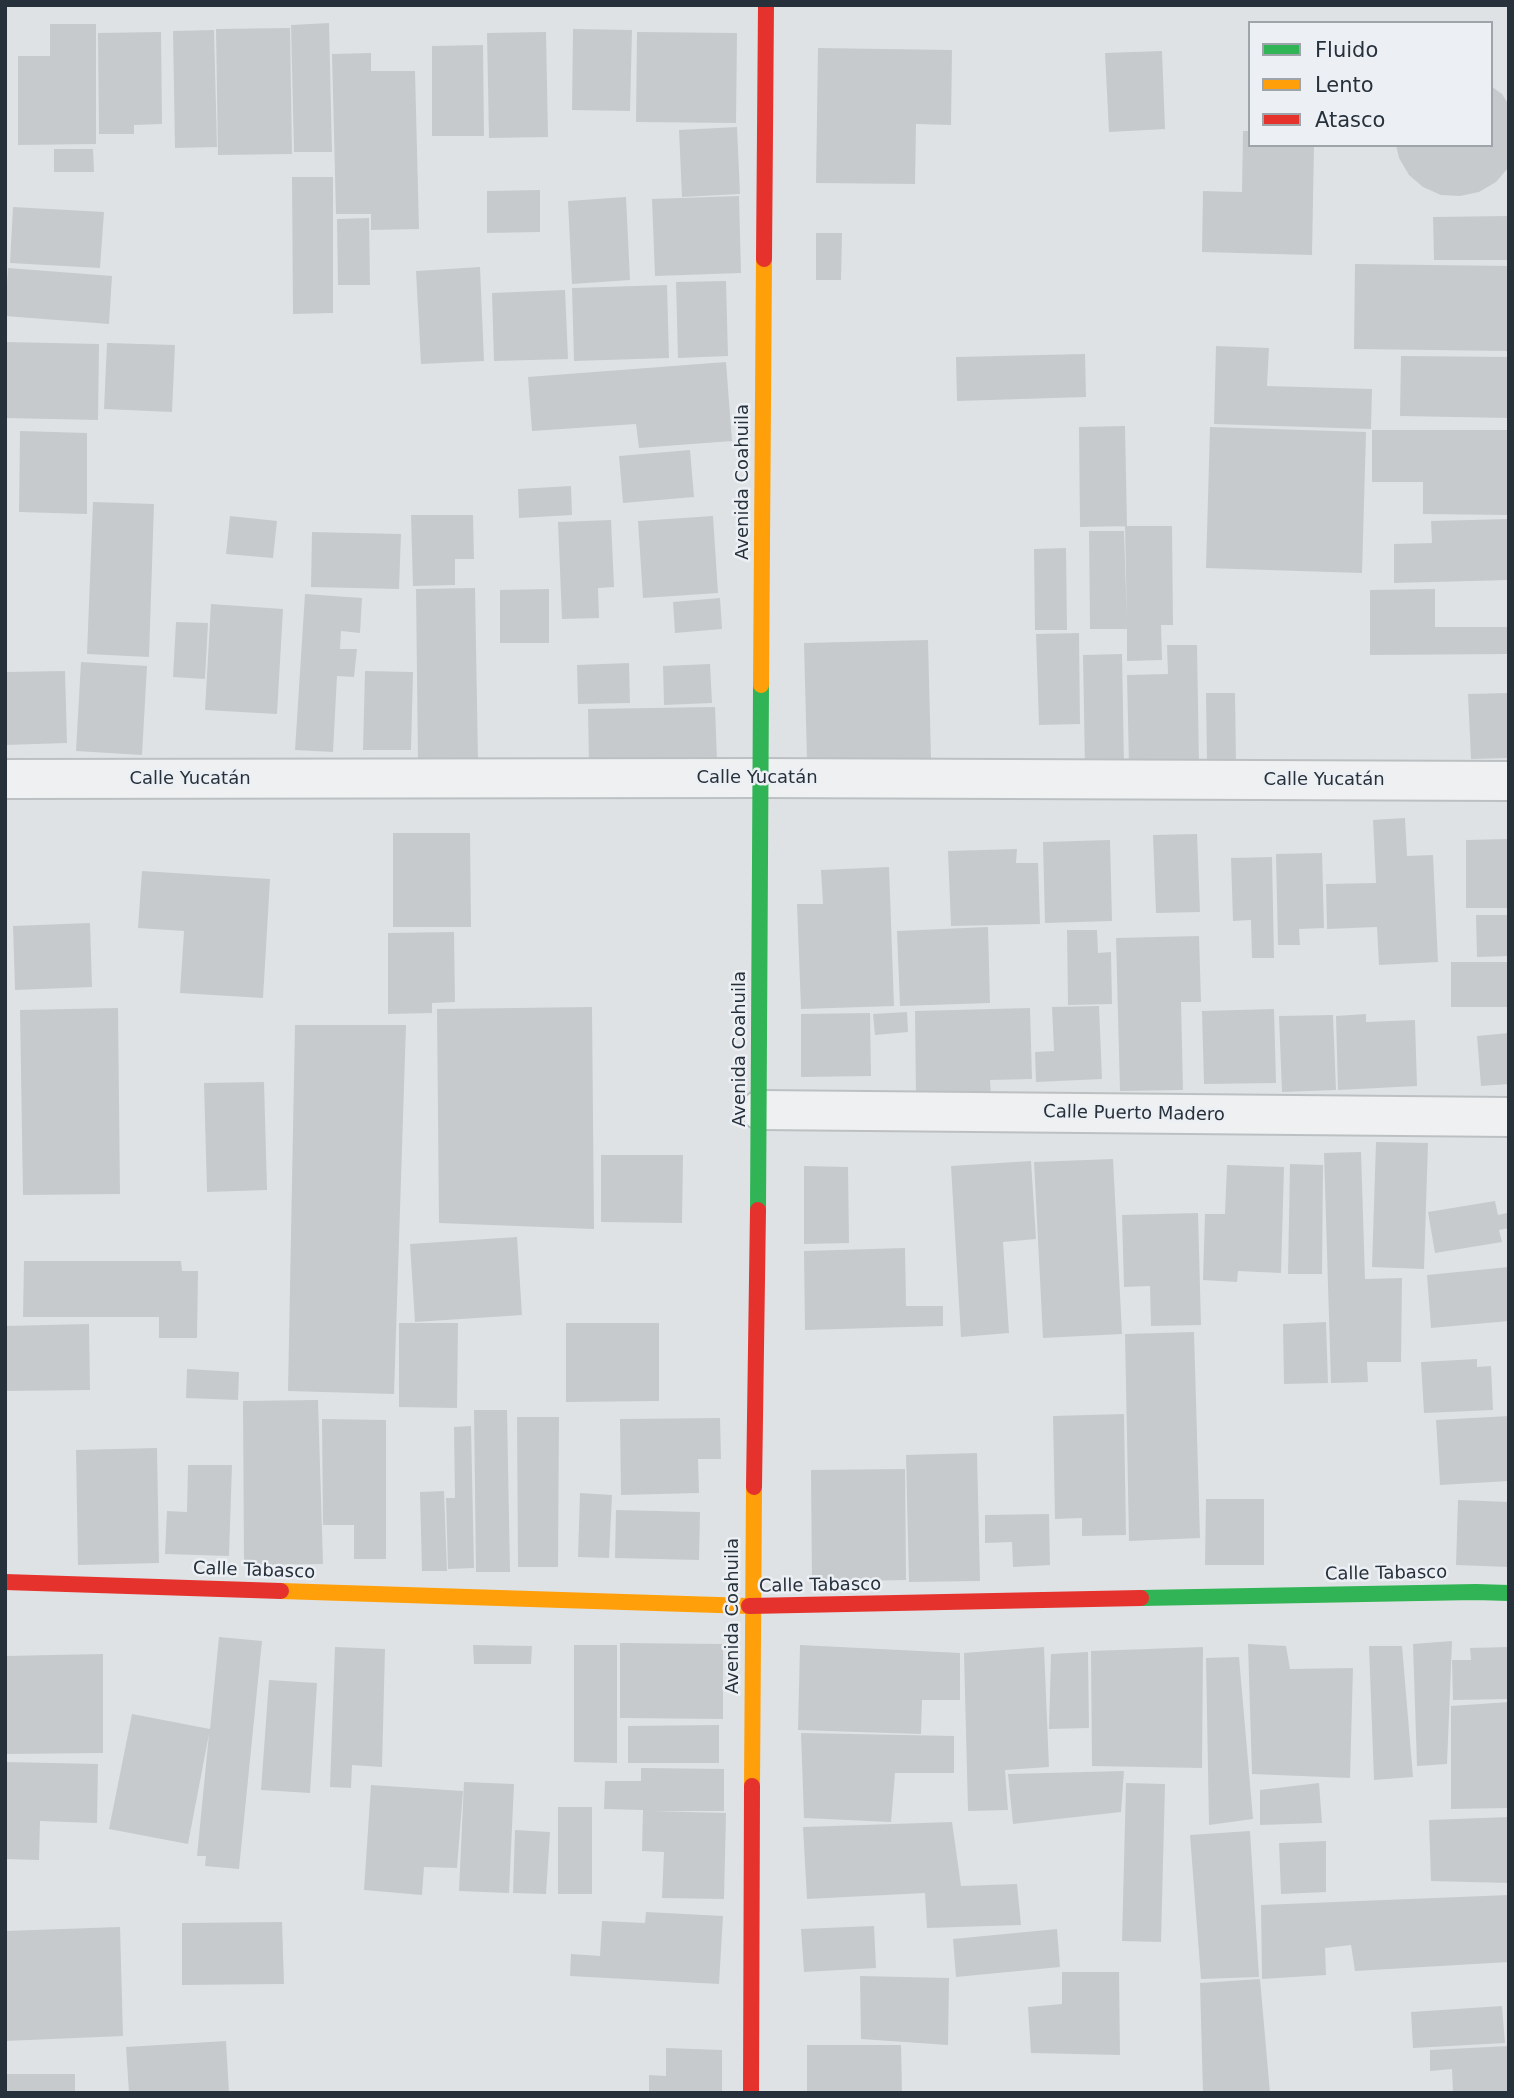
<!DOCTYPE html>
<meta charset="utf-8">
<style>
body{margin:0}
#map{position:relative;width:1514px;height:2098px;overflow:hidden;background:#dfe2e4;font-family:"DejaVu Sans",sans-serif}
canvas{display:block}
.frame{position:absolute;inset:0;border:7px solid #27313c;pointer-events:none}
.legend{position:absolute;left:1248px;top:21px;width:245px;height:126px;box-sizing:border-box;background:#ecf0f4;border:2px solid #9da4aa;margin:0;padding:9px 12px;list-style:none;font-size:21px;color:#27313c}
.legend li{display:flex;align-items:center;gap:14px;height:35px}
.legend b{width:35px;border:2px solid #9da4aa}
</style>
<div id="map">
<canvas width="1514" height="2098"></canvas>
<div class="frame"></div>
<ul class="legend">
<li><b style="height:9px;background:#30b455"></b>Fluido</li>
<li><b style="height:9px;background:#ff9f0a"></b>Lento</li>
<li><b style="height:9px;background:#e5322d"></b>Atasco</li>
</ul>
</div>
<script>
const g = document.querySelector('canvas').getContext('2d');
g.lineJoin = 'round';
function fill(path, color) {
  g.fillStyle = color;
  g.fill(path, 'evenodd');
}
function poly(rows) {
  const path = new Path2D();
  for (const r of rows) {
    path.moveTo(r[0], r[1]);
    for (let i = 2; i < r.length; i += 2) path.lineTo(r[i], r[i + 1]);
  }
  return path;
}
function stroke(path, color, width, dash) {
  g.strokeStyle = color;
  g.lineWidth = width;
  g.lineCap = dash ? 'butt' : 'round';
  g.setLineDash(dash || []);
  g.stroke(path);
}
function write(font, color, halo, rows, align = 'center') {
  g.font = font + ' "DejaVu Sans",sans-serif';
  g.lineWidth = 5;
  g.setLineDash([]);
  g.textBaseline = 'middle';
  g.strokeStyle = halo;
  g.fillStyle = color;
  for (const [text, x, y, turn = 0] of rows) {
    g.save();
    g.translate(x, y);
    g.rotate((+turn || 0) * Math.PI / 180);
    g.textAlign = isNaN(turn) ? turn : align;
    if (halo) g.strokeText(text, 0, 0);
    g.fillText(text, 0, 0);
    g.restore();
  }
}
const building = poly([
 [329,23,332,152,294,152,291,25],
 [50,24,96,24,96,144,18,145,18,56,50,56],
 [290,28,292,154,218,155,216,29],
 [573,29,632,30,630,111,572,110],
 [214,30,217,147,175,148,173,31],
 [161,32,162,124,134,125,134,134,99,134,98,33],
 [546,32,548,137,489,138,487,33],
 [637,32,737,33,736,123,636,122],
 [483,45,484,136,432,136,432,46],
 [818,48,952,50,951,125,916,124,915,184,816,183],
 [1162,51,1165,129,1109,132,1105,53],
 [371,53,371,71,415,71,419,229,371,230,371,214,336,214,332,54],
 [1491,86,1502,94,1509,105,1508,168,1496,182,1479,192,1460,196,1441,195,1423,187,1409,175,1399,158,1396,145,1491,145],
 [737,127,740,194,682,197,679,130],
 [1243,131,1250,131,1250,145,1314,145,1312,255,1202,252,1203,191,1242,192],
 [54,149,93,149,94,172,54,172],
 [292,177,333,177,333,313,293,314],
 [540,190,540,232,487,233,487,191],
 [739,196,741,273,655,276,652,199],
 [626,197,630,280,572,284,568,201],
 [13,207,104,212,100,268,10,263],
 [1509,216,1509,260,1434,260,1433,217],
 [369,218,370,285,338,285,337,219],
 [816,233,842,233,841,280,816,280],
 [1355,264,1509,266,1509,351,1354,349],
 [480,267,484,361,421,364,416,271],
 [8,268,112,276,109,324,5,316],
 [726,281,728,356,678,358,676,282],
 [667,285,669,358,574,361,572,288],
 [565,290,568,359,494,361,492,293],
 [5,342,99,344,98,420,5,418],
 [107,343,175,345,172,412,104,409],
 [1216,346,1269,348,1267,386,1372,389,1371,429,1214,424],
 [1085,354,1086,397,957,401,956,357],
 [1401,356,1509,357,1509,418,1400,416],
 [726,362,732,441,639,448,636,424,532,431,528,377],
 [1125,426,1127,526,1080,527,1079,427],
 [1210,427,1366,432,1362,573,1206,568],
 [1372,430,1509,430,1509,515,1423,514,1423,482,1372,482],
 [20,431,87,433,87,514,19,512],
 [690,450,694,497,623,503,619,456],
 [571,486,572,515,519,518,518,489],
 [93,502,154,504,149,657,87,654],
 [411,515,473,515,474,559,455,559,455,585,413,586],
 [230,516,277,521,273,558,226,554],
 [713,516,718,593,643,598,638,521],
 [1509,519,1509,580,1394,583,1394,544,1432,543,1431,521],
 [611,520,614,587,598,588,599,618,562,619,558,522],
 [1125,526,1172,526,1173,625,1161,625,1162,660,1127,661,1127,629,1090,629,1089,531,1124,531,1127,621],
 [312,532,401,534,399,589,311,587],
 [1066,548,1067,630,1035,630,1034,549],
 [475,588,478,761,418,762,416,589],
 [549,589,549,643,500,643,500,590],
 [1435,589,1435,627,1509,627,1509,654,1370,655,1370,590],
 [305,594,362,598,360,633,341,631,340,649,357,649,354,677,337,676,333,752,295,750],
 [720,598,722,629,675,633,673,602],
 [211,604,283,609,277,714,205,710],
 [176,622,208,623,205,679,173,677],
 [1079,633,1080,724,1039,725,1036,634],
 [928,640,931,758,807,761,804,643],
 [1167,645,1197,645,1199,765,1129,766,1127,675,1168,674],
 [1122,654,1124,765,1085,767,1083,655],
 [81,662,147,666,142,755,76,751],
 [629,663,630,703,578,704,577,665],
 [710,664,712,703,664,705,663,666],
 [65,671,67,743,5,745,5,672],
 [365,671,413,672,411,750,363,750],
 [1206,693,1235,693,1236,763,1207,763],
 [1509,693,1509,758,1471,759,1468,694],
 [715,707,717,761,589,764,588,709],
 [1405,818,1407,856,1433,855,1438,962,1379,965,1377,927,1327,929,1326,884,1376,883,1373,820],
 [393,833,470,833,471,927,393,927],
 [1197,834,1200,912,1156,913,1153,835],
 [1509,839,1509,908,1466,908,1466,840],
 [1110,840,1112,921,1045,923,1043,842],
 [1017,849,1016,863,1038,863,1040,924,951,926,948,851],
 [1322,853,1324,928,1299,929,1300,945,1278,945,1276,854],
 [1272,857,1274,958,1252,958,1251,920,1233,921,1231,858],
 [889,867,894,1006,801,1009,797,904,823,904,821,870],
 [142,871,270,879,263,998,180,993,184,931,138,928],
 [1476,915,1509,915,1509,956,1477,957],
 [90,923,92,987,15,990,13,926],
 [988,927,990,1003,900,1006,897,931],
 [1067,930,1097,930,1098,953,1111,952,1112,1004,1068,1005],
 [454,932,455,1002,432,1003,432,1013,388,1014,388,933],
 [1199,936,1201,1002,1181,1002,1183,1090,1120,1091,1116,938],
 [1451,962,1507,962,1508,1007,1451,1007],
 [1099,1006,1102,1079,1036,1082,1035,1052,1054,1051,1052,1007],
 [592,1007,594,1229,439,1223,437,1009],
 [118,1008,120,1194,23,1195,20,1010],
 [1030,1008,1032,1079,990,1080,991,1096,916,1098,915,1011],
 [1274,1009,1276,1083,1204,1084,1202,1011],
 [907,1012,908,1032,875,1035,873,1014],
 [870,1013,871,1076,801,1077,801,1014],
 [1366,1014,1366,1022,1415,1020,1417,1086,1338,1090,1336,1016],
 [1333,1015,1336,1090,1282,1092,1279,1016],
 [295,1025,406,1025,394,1394,288,1391],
 [1509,1033,1509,1084,1481,1086,1477,1036],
 [264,1082,267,1190,207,1192,204,1083],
 [1376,1142,1428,1143,1424,1269,1372,1267],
 [1361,1152,1365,1279,1402,1278,1401,1362,1367,1362,1368,1382,1331,1383,1324,1153],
 [601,1155,683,1155,682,1223,601,1222],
 [1113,1159,1122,1334,1043,1338,1034,1162],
 [1031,1161,1036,1239,1003,1242,1009,1333,961,1337,951,1166],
 [1290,1164,1323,1165,1322,1274,1288,1274],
 [1227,1165,1284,1167,1281,1273,1238,1271,1237,1282,1203,1280,1205,1214,1225,1214],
 [804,1166,848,1167,849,1243,804,1244],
 [1495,1201,1498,1215,1507,1213,1509,1226,1509,1228,1499,1230,1502,1242,1435,1253,1428,1212],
 [1198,1213,1201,1325,1151,1326,1150,1286,1124,1287,1122,1215],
 [517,1237,522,1315,415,1322,410,1244],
 [905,1248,906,1306,943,1306,943,1326,805,1330,804,1251],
 [24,1261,181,1261,182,1271,198,1271,197,1338,159,1338,159,1317,23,1317],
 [1509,1267,1509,1321,1431,1328,1427,1275],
 [1326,1322,1328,1383,1284,1384,1283,1324],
 [399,1323,458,1323,457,1408,399,1407],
 [566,1323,659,1323,659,1401,566,1402],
 [89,1324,90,1390,5,1391,5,1326],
 [1194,1332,1200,1538,1129,1541,1125,1334],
 [1477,1359,1477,1367,1491,1366,1493,1410,1424,1413,1421,1362],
 [187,1369,239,1372,238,1400,186,1398],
 [318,1400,323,1564,244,1565,243,1401],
 [474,1410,507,1410,510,1572,476,1572],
 [1124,1414,1126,1535,1082,1536,1082,1518,1055,1519,1053,1416],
 [1509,1416,1509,1481,1440,1485,1436,1420],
 [517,1417,559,1417,558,1567,518,1567],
 [720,1418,721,1459,698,1459,699,1493,621,1495,620,1419],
 [322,1419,386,1420,386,1559,354,1559,354,1525,323,1525],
 [471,1426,474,1568,448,1569,446,1498,455,1498,454,1427],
 [157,1448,159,1563,78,1565,76,1450],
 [977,1453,980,1581,909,1582,906,1455],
 [188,1465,232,1465,229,1556,165,1554,167,1511,187,1512],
 [905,1469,906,1580,812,1582,811,1470],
 [444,1491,447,1571,422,1571,420,1492],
 [580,1493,612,1495,609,1558,578,1557],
 [1206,1499,1264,1499,1264,1565,1205,1565],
 [1458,1500,1509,1502,1509,1567,1456,1565],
 [616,1510,700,1512,699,1560,615,1558],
 [1049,1514,1050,1565,1013,1567,1012,1542,985,1543,985,1515],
 [219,1637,262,1641,239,1869,205,1866,206,1856,197,1856,209,1734,188,1844,109,1829,132,1714,210,1729],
 [1452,1641,1447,1764,1417,1766,1413,1644],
 [620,1643,723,1644,723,1719,620,1718],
 [1248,1644,1286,1646,1290,1669,1353,1668,1350,1778,1252,1774],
 [473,1645,532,1646,531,1664,474,1664],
 [574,1645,617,1645,617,1763,574,1762],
 [800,1645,960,1653,960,1700,922,1700,921,1734,798,1730],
 [1369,1646,1402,1646,1413,1777,1374,1780],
 [335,1647,385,1649,382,1767,352,1765,351,1788,330,1787],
 [1044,1647,1049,1767,1005,1770,1008,1810,968,1811,964,1653],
 [1203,1647,1202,1768,1092,1766,1091,1651],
 [1509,1647,1509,1699,1453,1700,1452,1660,1471,1660,1470,1648],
 [1088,1652,1089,1728,1049,1729,1051,1654],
 [103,1654,103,1753,5,1754,5,1656],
 [1239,1657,1253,1819,1209,1825,1206,1658],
 [269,1680,317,1683,310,1793,261,1790],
 [1509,1702,1509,1808,1451,1809,1451,1706],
 [719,1725,719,1763,628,1763,628,1726],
 [801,1733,954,1736,954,1773,895,1773,891,1822,804,1818],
 [5,1762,98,1764,97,1823,40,1821,39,1860,5,1859],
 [641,1768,724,1769,724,1811,652,1811,726,1813,724,1899,662,1898,664,1852,642,1851,643,1810,604,1809,605,1781,641,1781],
 [1124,1771,1121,1812,1013,1824,1008,1774],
 [464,1782,514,1784,509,1893,459,1891],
 [1126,1783,1165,1784,1161,1942,1122,1941],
 [1319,1783,1322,1823,1260,1825,1260,1790],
 [371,1785,463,1791,457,1868,424,1867,422,1895,364,1890],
 [558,1807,592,1807,592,1894,558,1894],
 [1509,1817,1509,1883,1431,1881,1429,1820],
 [952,1822,961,1886,1017,1884,1021,1925,927,1928,925,1893,807,1899,803,1827],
 [515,1830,550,1832,546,1894,513,1893],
 [1250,1831,1259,1977,1201,1979,1190,1835],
 [1326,1841,1326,1892,1281,1894,1279,1843],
 [1509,1895,1509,1962,1355,1971,1351,1945,1325,1948,1326,1975,1262,1979,1261,1905],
 [646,1912,723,1916,719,1984,570,1976,571,1954,600,1956,602,1921,645,1923],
 [282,1922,284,1984,182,1985,182,1923],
 [874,1926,876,1968,804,1972,801,1929],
 [120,1927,123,2036,5,2041,5,1931],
 [1057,1929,1060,1967,956,1977,953,1939],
 [1062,1972,1119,1972,1120,2055,1031,2053,1028,2007,1062,2004],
 [860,1976,949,1978,948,2045,861,2039],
 [1260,1979,1270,2093,1203,2093,1200,1983],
 [1502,2006,1505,2043,1413,2048,1411,2012],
 [226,2041,229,2093,129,2093,126,2047],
 [807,2045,901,2045,902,2093,807,2093],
 [1509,2046,1509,2093,1453,2093,1452,2069,1430,2071,1430,2050],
 [666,2048,722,2050,722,2093,649,2093,649,2075,666,2076],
 [5,2074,75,2074,75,2093,5,2093]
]);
const street = poly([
 [5,779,760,778,1509,781],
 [760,1110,1509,1117]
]);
const fast = poly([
 [758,1210,761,685],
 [1141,1598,1476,1592,1509,1593]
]);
const slow = poly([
 [761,685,764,259],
 [281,1591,749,1606],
 [752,1786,754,1487]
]);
const jam = poly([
 [764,259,766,5],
 [754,1487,758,1210],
 [5,1582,281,1591],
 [749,1606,1141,1598],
 [751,2093,752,1786]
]);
const streetNames = [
 ["Avenida Coahuila",743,482,-90],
 ["Calle Yucatán",757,778],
 ["Calle Yucatán",190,779],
 ["Calle Yucatán",1324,780],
 ["Avenida Coahuila",740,1049,-90],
 ["Calle Puerto Madero",1134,1114,1],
 ["Calle Tabasco",254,1571,2],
 ["Calle Tabasco",1386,1574,-1],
 ["Calle Tabasco",820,1586,-1],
 ["Avenida Coahuila",733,1616,-90]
];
fill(building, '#c7cacc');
stroke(street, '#bdc0c2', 42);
stroke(street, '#eef0f1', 38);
stroke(fast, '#30b455', 16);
stroke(slow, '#ff9f0a', 16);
stroke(jam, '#e5322d', 16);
write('18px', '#27313c', '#ecf0f4', streetNames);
</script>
